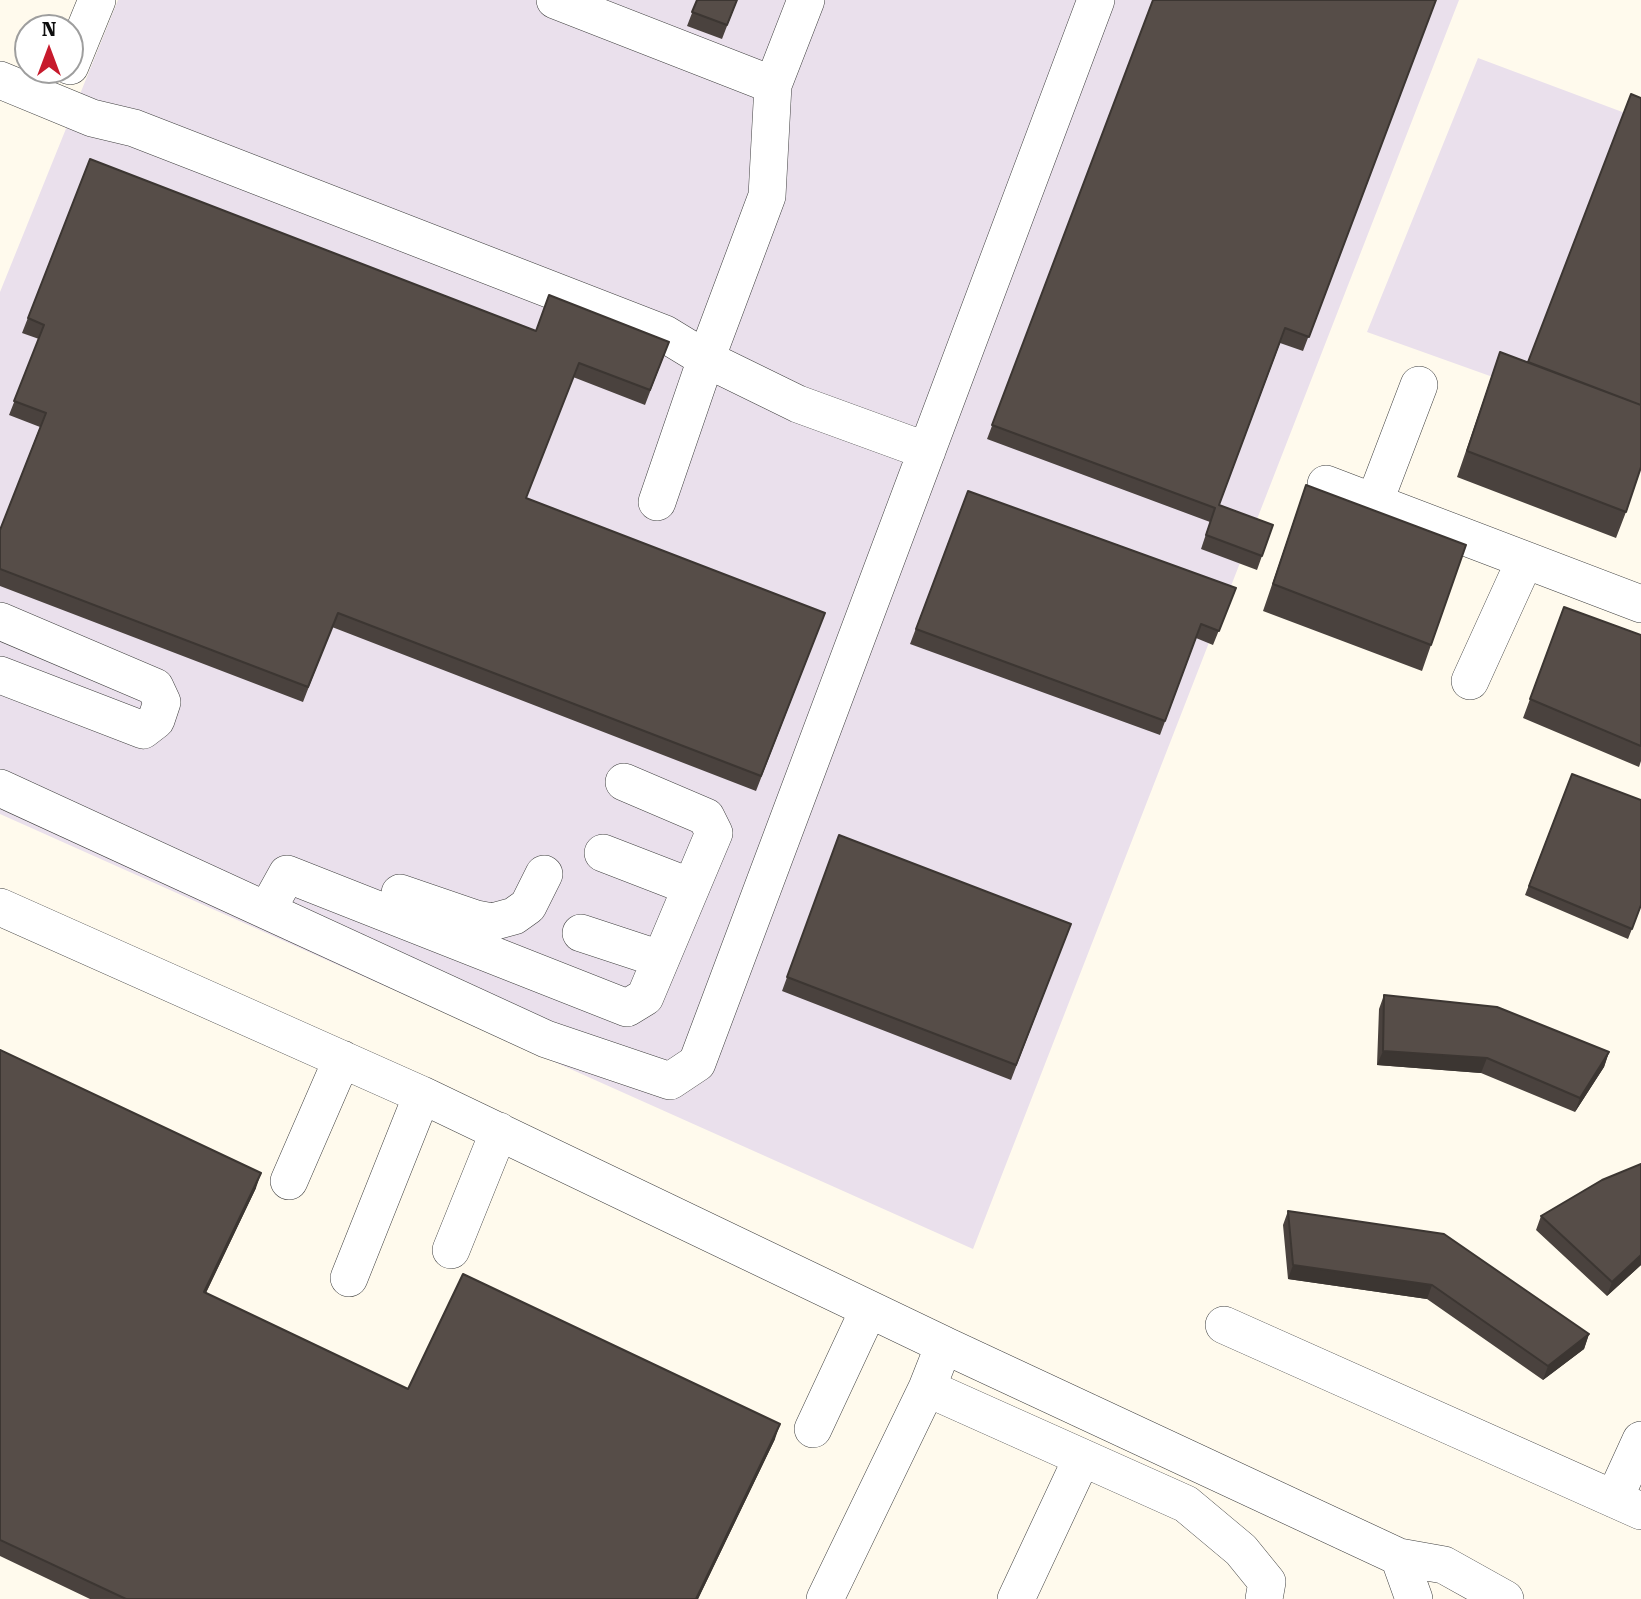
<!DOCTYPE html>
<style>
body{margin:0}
#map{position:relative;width:1641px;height:1599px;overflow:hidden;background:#fffaed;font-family:"Roboto Serif",serif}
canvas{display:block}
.north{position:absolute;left:14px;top:14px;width:70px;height:70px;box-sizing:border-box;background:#fff;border:2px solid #9e9e9e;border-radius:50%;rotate:0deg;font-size:19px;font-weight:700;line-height:28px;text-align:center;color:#0d0d0d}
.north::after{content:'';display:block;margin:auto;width:24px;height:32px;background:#c71a2c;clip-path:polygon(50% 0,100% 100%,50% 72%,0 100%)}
</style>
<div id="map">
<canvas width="1641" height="1599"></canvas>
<div class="north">N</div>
</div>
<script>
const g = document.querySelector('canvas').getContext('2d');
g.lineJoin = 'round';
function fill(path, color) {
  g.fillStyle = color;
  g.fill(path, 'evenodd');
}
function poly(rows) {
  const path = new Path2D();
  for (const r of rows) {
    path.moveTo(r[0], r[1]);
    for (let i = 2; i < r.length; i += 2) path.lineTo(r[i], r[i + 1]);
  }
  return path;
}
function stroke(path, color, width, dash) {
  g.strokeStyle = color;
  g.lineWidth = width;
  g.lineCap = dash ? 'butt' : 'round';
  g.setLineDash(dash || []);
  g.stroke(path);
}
const industrial = poly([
 [118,0,1459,0,973,1249,0,814,0,292],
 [1478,58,1641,119,1641,430,1367,332]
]);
const minor = poly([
 [555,0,773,85],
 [806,0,773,85,767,196,706,359,798,404,927,451],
 [70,66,97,0],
 [0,80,92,118,134,128,665,334,706,359,657,502],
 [1326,484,1641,604],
 [1374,503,1419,385],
 [0,621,155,687,162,702,156,720,143,730,0,675],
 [1470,681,1525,560],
 [0,788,546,1039,670,1081,697,1063,1096,0],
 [603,853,691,887],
 [400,893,476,919,492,922,514,916,528,906,544,874],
 [0,907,422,1095,944,1345,927,1388,825,1599],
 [267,910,287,874,627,1008,645,997,714,833,706,817,624,782],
 [581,933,660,959],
 [289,1181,342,1059],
 [451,1250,499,1131],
 [349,1278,422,1095],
 [1224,1325,1641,1511],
 [944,1345,1399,1557,1444,1565,1505,1599],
 [927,1388,1186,1504,1241,1550,1267,1582,1264,1599],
 [813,1429,869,1309],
 [1614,1499,1641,1440],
 [1399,1557,1414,1599],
 [1016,1599,1082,1458]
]);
const wall = poly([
 [697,0,737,0,722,39,687,26],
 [1153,0,1436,0,1303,351,1280,343,1219,505,1273,525,1257,570,1201,549,1210,522,987,439],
 [90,159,536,331,669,342,645,405,573,377,526,498,825,613,756,791,332,627,303,702,0,586,0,530,40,427,9,415,39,339,22,333],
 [1500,352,1528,362,1626,512,1616,538,1457,477],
 [1306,485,1431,645,1422,671,1263,611],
 [968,491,1236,588,1213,645,1196,638,1160,735,910,644],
 [1564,607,1641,635,1641,761,1639,767,1523,718],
 [1572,774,1641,906,1628,939,1525,895],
 [839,835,1071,924,1011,1080,782,991],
 [1384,995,1609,1052,1604,1067,1575,1112,1481,1073,1377,1065,1379,1009],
 [0,1050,256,1188,206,1293,408,1389,775,1439,698,1599,90,1599,0,1556],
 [1288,1211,1589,1334,1584,1349,1543,1380,1427,1299,1288,1279,1283,1225],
 [1541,1216,1641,1265,1607,1296,1536,1230]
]);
const shadedWall = poly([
 [1383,1051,1487,1058,1481,1073,1377,1065],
 [1609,1052,1604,1067,1575,1112,1580,1098],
 [261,1173,256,1188,199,1307,204,1292],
 [1641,1255,1641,1265,1607,1296,1612,1282],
 [1293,1265,1432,1285,1427,1299,1288,1279],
 [1589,1334,1584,1349,1543,1380,1548,1366],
 [780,1424,775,1439,698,1599,696,1599]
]);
const building = poly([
 [697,0,737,0,727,25,692,12,697,0],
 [1153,0,1436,0,1309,337,1285,328,1219,505,1273,525,1262,556,1206,535,1215,508,992,425,1153,0],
 [1631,94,1641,98,1641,405,1528,362,1631,94],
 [90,159,536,331,549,295,669,342,650,390,579,363,526,498,825,613,761,776,338,613,308,687,0,569,0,530,46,413,14,401,44,325,28,318,90,159],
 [1500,352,1641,405,1641,467,1626,512,1467,451,1500,352],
 [1306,485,1466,545,1431,645,1273,584,1306,485],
 [968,491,1236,588,1219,631,1201,624,1165,721,916,629,968,491],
 [1564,607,1641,635,1641,746,1530,699,1564,607],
 [1572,774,1641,800,1641,905,1632,929,1529,886,1572,774],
 [839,835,1071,924,1016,1065,787,977,839,835],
 [1384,995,1497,1007,1609,1052,1580,1098,1487,1058,1383,1051,1384,995],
 [0,1050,261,1173,204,1292,408,1389,463,1274,780,1424,696,1599,126,1599,0,1540,0,1050],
 [1641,1164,1641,1255,1612,1282,1541,1216,1602,1180,1641,1164],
 [1288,1211,1444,1234,1589,1334,1548,1366,1432,1285,1293,1265,1288,1211]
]);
fill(industrial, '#eae0ec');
stroke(minor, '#404040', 38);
stroke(minor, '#fff', 37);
fill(wall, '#4a423e');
fill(shadedWall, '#3c3632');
fill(building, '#564d48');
stroke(building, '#3c3632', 2);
</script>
